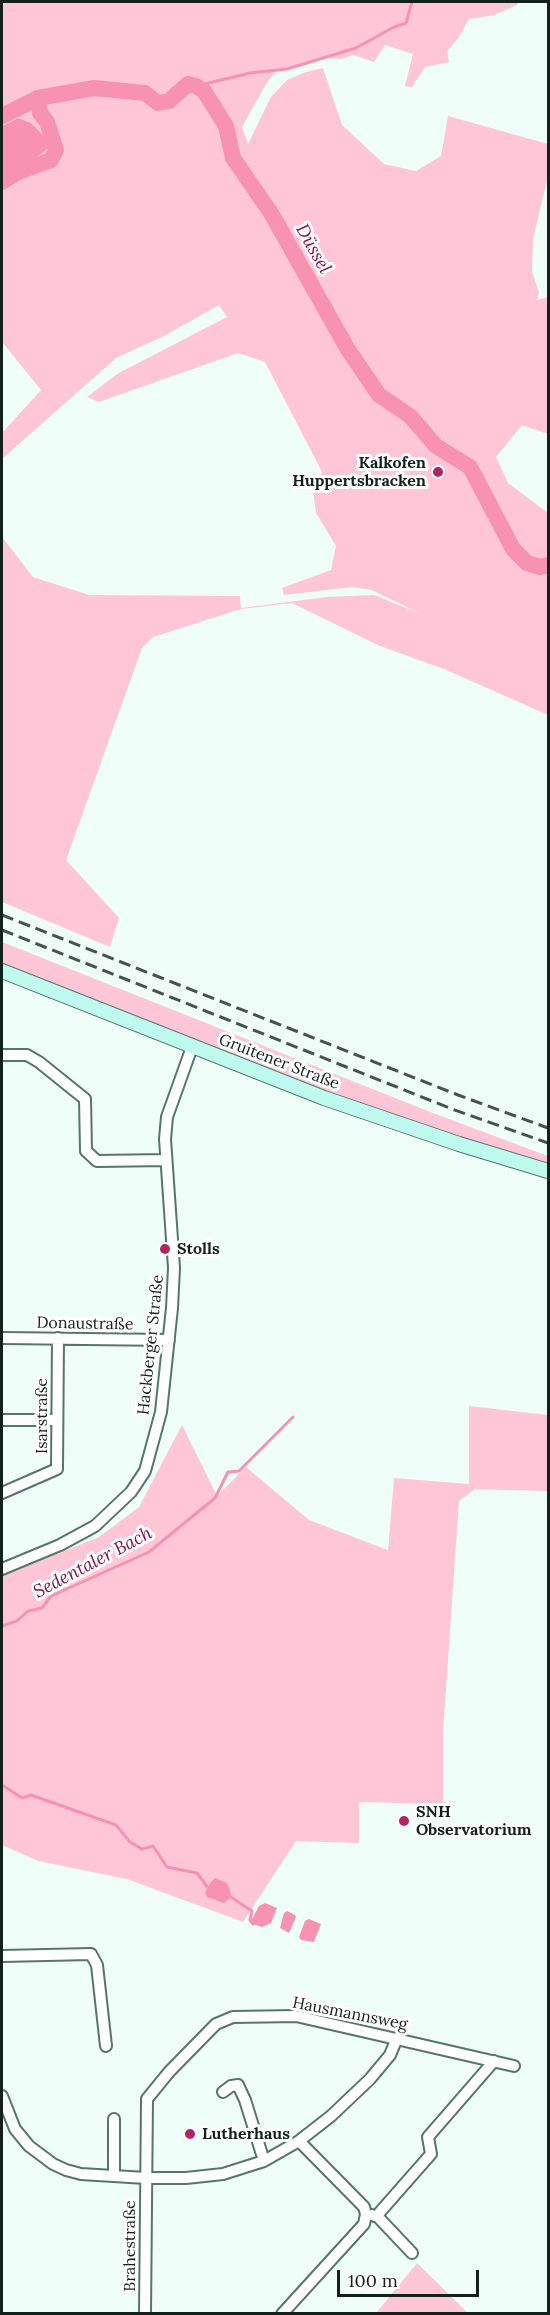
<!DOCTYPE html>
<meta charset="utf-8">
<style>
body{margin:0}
#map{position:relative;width:550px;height:2315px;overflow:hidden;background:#f0fef9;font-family:Lora,serif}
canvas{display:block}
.frame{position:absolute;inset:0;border:3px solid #13211d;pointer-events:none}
.scale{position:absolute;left:337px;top:2270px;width:142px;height:27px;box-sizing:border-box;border:3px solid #13211d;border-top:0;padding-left:8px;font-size:18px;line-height:21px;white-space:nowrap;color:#13211d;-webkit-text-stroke:4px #fff;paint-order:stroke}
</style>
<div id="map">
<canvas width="550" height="2315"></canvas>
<div class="frame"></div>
<div class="scale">100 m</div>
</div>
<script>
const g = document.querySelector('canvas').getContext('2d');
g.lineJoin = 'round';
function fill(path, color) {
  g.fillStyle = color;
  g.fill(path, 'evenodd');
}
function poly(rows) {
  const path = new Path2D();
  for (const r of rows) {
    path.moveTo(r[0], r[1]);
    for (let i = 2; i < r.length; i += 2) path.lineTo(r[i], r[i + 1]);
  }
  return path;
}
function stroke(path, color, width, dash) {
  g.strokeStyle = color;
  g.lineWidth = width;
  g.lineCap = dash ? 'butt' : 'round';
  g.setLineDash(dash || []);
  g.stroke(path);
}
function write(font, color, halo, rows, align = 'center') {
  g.font = font + ' Lora,serif';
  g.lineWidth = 6;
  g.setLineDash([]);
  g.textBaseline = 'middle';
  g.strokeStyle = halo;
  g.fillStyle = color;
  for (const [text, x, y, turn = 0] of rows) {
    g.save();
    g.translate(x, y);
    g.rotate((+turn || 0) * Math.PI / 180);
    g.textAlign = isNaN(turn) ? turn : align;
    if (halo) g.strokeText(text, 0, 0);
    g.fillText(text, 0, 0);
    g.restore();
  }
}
const green = poly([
 [2,2,518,2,517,5,494,15,469,19,459,37,447,51,449,62,425,67,412,87,405,86,413,54,385,45,374,62,353,55,342,59,326,58,277,70,266,84,242,127,248,144,271,97,287,80,306,72,323,68,342,125,384,164,416,171,441,156,448,116,548,144,548,176,533,239,532,271,539,293,537,300,548,297,548,434,522,425,496,457,508,483,548,513,548,715,444,669,380,646,292,603,241,609,153,637,142,648,66,860,119,918,110,947,2,902,2,537,33,577,89,595,240,596,241,608,327,597,374,595,419,613,372,590,352,587,284,595,282,588,331,570,336,546,316,513,313,491,322,472,265,362,238,353,99,402,87,397,117,374,227,317,219,305,164,336,116,358,2,459,2,433,41,390,2,342,2,176,40,155,47,141,31,123,18,118,2,126],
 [2,942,433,1113,548,1156,548,1166,341,1099,2,965],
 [469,1406,548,1415,548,1491,475,1489,459,1501,443,1732,443,1804,359,1802,359,1843,296,1841,243,1922,127,1879,38,1861,2,1845,2,1576,99,1537,139,1507,182,1425,217,1496,246,1467,309,1520,388,1550,394,1478,469,1484],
 [417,2263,468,2313,376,2313]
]);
const water = poly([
 [18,118,31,123,41,133,47,140,47,149,40,155,2,176,2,126],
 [215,1878,227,1883,231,1893,230,1898,224,1903,207,1897,205,1893,210,1883],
 [265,1903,277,1908,271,1923,262,1927,253,1924,251,1921,259,1906],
 [287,1911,295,1915,296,1917,289,1933,280,1928,284,1913],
 [309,1919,321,1924,314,1942,301,1940,299,1937,305,1921]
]);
const stream = poly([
 [196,86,250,73,287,69,356,48,394,27,406,23,412,2],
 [2,1626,17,1621,28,1611,42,1608,51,1596,149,1552,215,1498,228,1472,239,1471,293,1417],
 [2,1785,22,1798,31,1795,116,1825,130,1842,142,1849,153,1846,167,1867,197,1873,208,1888,211,1890],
 [229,1896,252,1911,250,1920,253,1924]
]);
const river = poly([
 [2,116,38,98,94,88,145,93,158,103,169,101,188,84,196,86,204,91,226,126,233,158,271,213,347,348,379,395,410,416,436,446,470,467,513,549,527,563,540,567,548,565],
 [2,182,18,172,51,160,56,150,47,122,40,113,38,98]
]);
const street = poly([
 [2,1055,27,1055,39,1062,85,1099,86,1151,97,1161,166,1160],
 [2,1338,169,1340],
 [2,1420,57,1420],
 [2,1493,57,1469,58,1338],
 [2,1569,60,1545,95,1526,131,1492,145,1471,161,1412,172,1308,174,1268,165,1139,167,1117,192,1047],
 [2,1956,91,1954,97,1965,106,2046],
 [223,2092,231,2086,238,2085,245,2100,264,2161],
 [2,2096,15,2129,29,2146,53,2164,66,2170,81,2174,146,2178,186,2178,223,2174,264,2161,299,2141,331,2116,370,2079,390,2055,397,2038],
 [299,2141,364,2207,366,2214],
 [114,2176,114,2119],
 [372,2215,378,2217,412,2253],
 [378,2217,380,2212,431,2154,428,2137,494,2061],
 [145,2314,147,2099,169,2072,216,2024,233,2017,296,2016,514,2066],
 [282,2314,364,2224,366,2214]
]);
const secondary = poly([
 [2,971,324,1098,459,1144,548,1171]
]);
const rail = poly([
 [2,915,458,1095,548,1128],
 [2,930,452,1109,548,1143]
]);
const markers = [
 [438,472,6,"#b02562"],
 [165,1249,6,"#b02562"],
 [404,1821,6,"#b02562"],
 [190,2134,6,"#b02562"]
];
const poiNames = [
 ["Kalkofen",426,463,"right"],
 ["Huppertsbracken",426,481,"right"],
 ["Stolls",177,1249],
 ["SNH",416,1812],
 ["Observatorium",416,1830],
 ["Lutherhaus",202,2134]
];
const streetNames = [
 ["Gruitener Straße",279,1062,21],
 ["Donaustraße",85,1324,1],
 ["Hackberger Straße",151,1345,-84],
 ["Isarstraße",42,1416,-90],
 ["Hausmannsweg",350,2014,11],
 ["Brahestraße",130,2246,-90]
];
const waterNames = [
 ["Düssel",313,249,61],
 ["Sedentaler Bach",93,1563,-28]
];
fill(green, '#fec6d6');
fill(water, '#f792b3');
stroke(stream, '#f792b3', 3);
stroke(river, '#f792b3', 16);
stroke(street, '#55766c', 14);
stroke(secondary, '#55766c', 16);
stroke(street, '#fff', 10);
stroke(secondary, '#bffaee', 14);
stroke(rail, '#45534f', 3, [12, 6]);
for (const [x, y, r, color] of markers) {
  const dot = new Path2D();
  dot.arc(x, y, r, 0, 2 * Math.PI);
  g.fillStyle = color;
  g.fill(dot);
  stroke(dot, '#fff', 2);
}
write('bold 16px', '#13211d', '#fff', poiNames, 'left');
write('16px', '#13211d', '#fff', streetNames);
write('italic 18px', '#891049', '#fff', waterNames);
</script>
